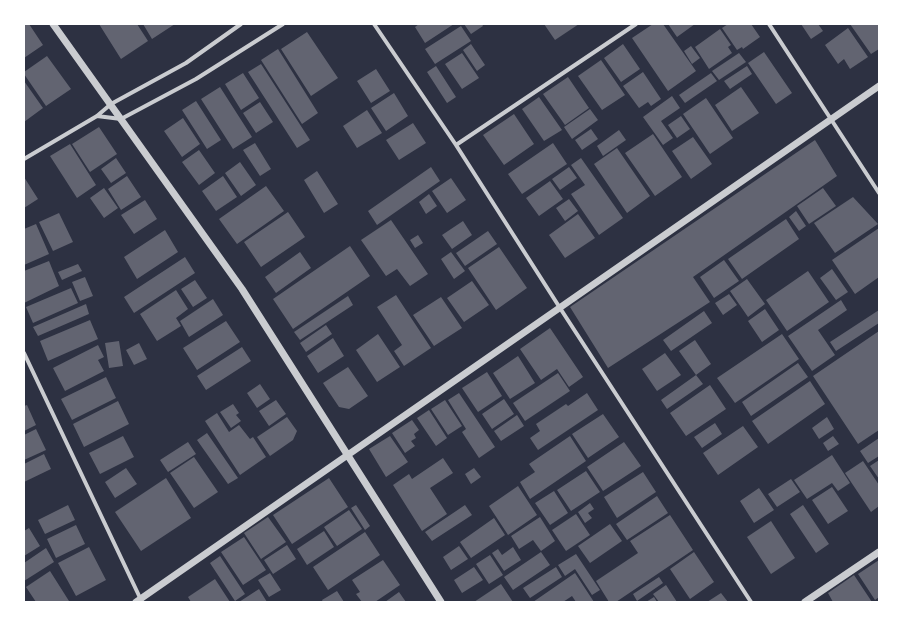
<!DOCTYPE html>
<style>
body{margin:0}
#map{position:relative;width:903px;height:626px;overflow:hidden;background:#2d3142;font-family:"Asap Condensed",sans-serif}
canvas{display:block}
.frame{position:absolute;inset:0;border:25px solid #fff;pointer-events:none}
</style>
<div id="map">
<canvas width="903" height="626"></canvas>
<div class="frame"></div>
</div>
<script>
const g = document.querySelector('canvas').getContext('2d');
g.lineJoin = 'round';
function fill(path, color) {
  g.fillStyle = color;
  g.fill(path, 'evenodd');
}
function poly(rows) {
  const path = new Path2D();
  for (const r of rows) {
    path.moveTo(r[0], r[1]);
    for (let i = 2; i < r.length; i += 2) path.lineTo(r[i], r[i + 1]);
  }
  return path;
}
function stroke(path, color, width, dash) {
  g.strokeStyle = color;
  g.lineWidth = width;
  g.lineCap = dash ? 'butt' : 'round';
  g.setLineDash(dash || []);
  g.stroke(path);
}
const building = poly([
 [26,24,29,24,43,45,24,58,24,26],
 [99,24,137,24,148,41,121,59],
 [143,24,175,24,152,39],
 [419,24,454,24,425,43,415,27],
 [464,24,482,24,483,26,471,34],
 [544,24,579,24,555,40],
 [653,24,663,24,696,71,668,91,632,38],
 [668,24,695,24,677,37],
 [728,24,751,24,760,37,743,49,742,47,737,50,722,28],
 [801,24,818,24,823,31,811,39],
 [850,24,879,24,879,49,871,54],
 [461,26,471,41,435,64,425,49],
 [848,28,868,57,850,69,844,59,838,64,825,45],
 [720,29,731,45,728,47,732,53,709,69,695,47],
 [307,32,338,78,311,96,281,49],
 [471,44,485,65,477,71,463,50],
 [623,44,640,69,621,82,604,58],
 [691,46,700,58,692,64,684,51],
 [278,49,318,113,302,124,261,60],
 [764,52,792,93,776,104,748,63],
 [462,53,479,78,462,89,445,64],
 [739,53,746,62,719,80,712,71],
 [47,56,71,89,46,106,24,74,24,72],
 [601,60,625,95,602,110,578,76],
 [261,64,310,140,297,148,248,72],
 [436,66,456,97,447,103,427,72],
 [747,66,752,74,730,89,724,81],
 [376,69,390,91,371,103,357,81],
 [643,72,661,99,651,106,648,102,639,108,623,86],
 [243,73,259,98,241,110,225,84],
 [711,73,717,81,685,103,679,95],
 [568,77,589,108,565,125,543,94],
 [24,81,43,108,24,122],
 [220,87,252,137,233,149,201,99],
 [741,87,759,113,732,131,715,105],
 [394,93,408,116,386,131,371,108],
 [672,96,680,108,661,121,673,138,663,145,643,117],
 [539,97,562,130,544,141,522,109],
 [706,98,733,138,710,154,683,114],
 [196,101,221,140,207,149,182,110],
 [260,102,273,122,256,133,243,113],
 [590,109,598,120,572,139,564,127],
 [367,110,382,133,357,148,343,126],
 [514,114,534,144,504,165,483,135],
 [681,116,690,129,677,138,668,125],
 [183,118,200,144,182,157,164,131],
 [413,123,426,143,399,160,386,140],
 [99,127,117,154,90,172,72,144],
 [591,129,598,139,582,150,575,140],
 [619,130,626,140,603,156,597,146],
 [653,134,682,177,655,196,625,153],
 [693,137,712,164,691,179,672,151],
 [815,140,837,176,693,277,710,302,608,368,570,307],
 [255,143,271,169,260,176,243,150],
 [553,143,567,164,522,194,508,174],
 [70,144,96,185,77,198,50,156],
 [617,148,650,196,627,213,594,164],
 [199,150,215,173,199,185,182,162],
 [116,158,126,173,111,183,101,169],
 [581,158,623,218,599,235,571,194,585,185,571,165],
 [240,162,256,185,241,196,225,173],
 [431,167,440,181,377,225,368,211],
 [569,167,577,178,560,190,552,179],
 [317,171,338,204,324,213,304,180],
 [127,176,141,197,121,210,108,189],
 [223,176,237,197,216,211,202,191],
 [24,177,38,199,24,208],
 [451,178,466,200,447,213,432,191],
 [550,181,563,199,539,216,526,198],
 [266,186,284,211,237,244,219,219],
 [104,188,118,208,104,218,90,198],
 [823,188,836,206,809,224,797,206],
 [429,194,437,206,426,214,419,202],
 [853,197,878,224,835,253,814,223],
 [569,199,578,211,565,221,556,208],
 [145,200,157,219,134,234,121,215],
 [796,211,806,226,799,231,789,217],
 [288,212,305,237,261,267,244,242],
 [59,213,73,242,53,251,39,222],
 [578,214,595,238,565,258,549,235],
 [786,219,799,239,742,279,728,259],
 [391,220,428,274,410,286,397,269,386,276,361,240],
 [463,221,472,235,452,249,442,235],
 [36,224,49,254,24,265,24,229],
 [879,228,879,277,855,294,832,260],
 [165,230,178,252,137,279,124,257],
 [488,231,497,244,465,266,456,253],
 [418,235,423,243,415,248,410,240],
 [350,246,370,276,293,329,273,299],
 [499,247,527,288,496,310,468,268],
 [300,252,311,268,276,293,265,277],
 [451,252,465,271,454,279,441,259],
 [185,257,195,273,134,313,124,297],
 [724,260,739,281,714,298,700,277],
 [49,261,59,286,24,303,24,271],
 [78,264,82,271,62,280,58,272],
 [832,269,848,292,836,300,820,278],
 [808,271,829,302,787,331,766,300],
 [85,277,93,296,80,301,72,282],
 [747,279,765,304,748,317,730,291],
 [195,280,207,298,193,307,181,289],
 [472,281,489,305,464,322,447,298],
 [71,288,78,303,33,323,26,307],
 [176,290,188,309,176,318,181,326,157,341,140,314],
 [729,294,737,305,723,315,715,303],
 [396,295,431,348,404,366,394,351,402,345,377,307],
 [348,296,353,305,300,340,294,332],
 [441,297,462,328,434,346,413,315],
 [213,299,223,315,189,337,180,321],
 [841,300,847,310,818,330,835,355,812,371,788,336],
 [86,304,89,314,38,336,33,327],
 [765,309,779,330,762,342,748,321],
 [879,310,879,323,836,351,830,342],
 [704,311,712,323,671,351,663,340],
 [90,320,98,339,48,361,40,341],
 [226,321,240,342,197,370,183,348],
 [326,325,332,334,306,352,300,343],
 [550,328,583,377,569,387,557,369,541,380,520,349],
 [879,331,879,430,858,444,813,376],
 [378,334,400,367,377,382,356,350],
 [782,334,799,359,735,403,717,378],
 [333,338,344,356,318,373,307,356],
 [695,340,711,364,696,375,679,351],
 [119,341,123,366,109,368,105,343],
 [139,343,147,359,134,365,126,350],
 [98,345,104,357,98,360,104,371,65,391,53,368],
 [242,347,251,361,206,390,197,376],
 [665,353,681,375,657,391,642,369],
 [518,356,535,383,510,399,493,373],
 [798,363,808,377,751,416,742,402],
 [348,367,368,396,349,409,339,407,323,383],
 [487,372,502,396,478,412,462,388],
 [558,373,570,391,525,421,513,403],
 [696,375,703,384,667,409,661,400],
 [106,377,116,398,72,420,61,399],
 [810,381,825,404,768,444,752,421],
 [260,384,270,399,257,408,247,393],
 [710,385,726,409,686,436,670,413],
 [459,393,495,447,479,458,462,432,466,429,448,400],
 [587,393,598,410,538,450,530,438,540,431,536,424,566,404,568,406],
 [504,399,514,414,492,429,482,414],
 [276,400,286,414,269,426,259,411],
 [445,400,462,426,448,435,431,409],
 [118,401,129,424,84,447,73,424],
 [233,404,239,413,236,415,241,421,231,428,220,412],
 [27,405,36,425,24,431,24,406],
 [429,410,447,438,436,446,417,418],
 [217,413,229,432,239,425,250,439,253,437,266,457,240,475,205,421],
 [603,414,619,437,588,458,572,434],
 [517,415,524,426,501,441,494,431],
 [287,417,297,431,293,440,270,456,257,437],
 [827,417,834,429,819,439,812,428],
 [412,420,419,430,414,434,416,438,411,441,415,446,405,453,392,433],
 [715,423,722,434,702,448,694,437],
 [743,426,758,447,718,475,703,453],
 [36,429,46,450,24,460,24,435],
 [207,433,238,478,228,484,197,440],
 [123,436,134,457,100,474,89,453],
 [390,436,408,462,386,477,369,449],
 [570,436,586,461,530,499,520,482,535,472,529,464],
 [833,436,839,444,828,451,823,443],
 [879,438,879,456,868,463,860,451],
 [188,442,196,454,168,472,160,460],
 [624,442,641,466,603,491,587,467],
 [44,454,51,469,24,482,24,464],
 [832,455,850,483,838,491,832,483,807,499,794,480],
 [194,457,218,492,194,508,170,473],
 [443,458,453,473,430,488,447,514,422,531,393,485,409,474,412,479],
 [879,460,879,479,870,466],
 [863,461,879,485,879,506,871,512,845,473],
 [126,468,137,484,115,498,105,482],
 [474,468,481,477,471,484,465,474],
 [586,471,600,492,571,511,557,490],
 [643,472,656,492,617,518,604,497],
 [166,478,191,518,141,551,115,512],
 [329,478,348,507,292,544,273,515],
 [791,479,800,492,777,507,768,494],
 [518,486,537,515,508,535,489,506],
 [832,487,848,511,828,524,812,500],
 [759,488,774,510,754,523,740,501],
 [554,491,568,513,550,525,535,503],
 [657,496,668,513,627,540,616,524],
 [590,503,594,509,588,513,592,518,585,523,578,512],
 [68,505,75,520,45,534,38,520],
 [356,505,370,526,365,530,351,508],
 [465,505,472,515,432,541,425,532],
 [803,505,829,544,816,553,790,514],
 [349,510,362,529,337,546,324,527],
 [576,514,590,535,566,551,552,530],
 [670,515,693,550,616,602,609,602,596,581,638,553,630,541],
 [268,517,286,542,261,559,244,533],
 [540,517,555,541,541,551,533,540,519,549,511,536],
 [494,518,505,535,471,558,460,542],
 [771,521,795,558,771,574,747,537],
 [610,524,622,541,590,563,578,546],
 [76,525,85,544,56,558,47,539],
 [29,528,40,546,24,556,24,531],
 [324,531,334,547,307,565,297,549],
 [365,532,380,555,328,590,313,567],
 [244,537,266,570,243,585,221,552],
 [287,545,296,559,273,574,264,560],
 [459,546,468,559,451,570,443,557],
 [89,547,106,580,76,596,58,563],
 [513,547,521,560,504,571,492,553,498,549,502,555],
 [46,548,54,562,24,581,24,563],
 [541,552,550,565,513,590,504,577],
 [694,552,714,582,690,599,670,569],
 [576,554,600,590,592,595,575,569,565,576,558,565],
 [490,555,503,575,489,584,476,564],
 [220,556,245,594,235,601,210,563],
 [383,560,400,585,375,602,362,602,356,594,360,592,352,580],
 [879,560,879,597,875,600,858,574],
 [474,567,483,580,462,593,454,580],
 [556,567,562,577,530,598,523,588],
 [50,571,69,601,67,602,36,602,26,587],
 [270,573,281,590,269,597,258,580],
 [575,573,594,602,576,602,572,596,563,602,533,602],
 [854,575,872,602,833,602,828,593],
 [659,577,663,583,637,601,633,594],
 [215,579,230,602,191,602,188,597],
 [501,584,513,602,474,602],
 [666,585,677,602,659,602,653,594],
 [259,589,267,602,239,602],
 [337,591,344,602,323,602,322,600],
 [399,592,406,602,385,602],
 [721,593,728,602,707,602],
 [654,597,657,602,646,602]
]);
const minor = poly([
 [374,24,456,145,560,308,751,602],
 [769,24,879,193],
 [97,116,121,119,196,79,283,24],
 [456,145,636,24],
 [24,159,97,116,111,104,186,63,241,24],
 [24,353,142,602]
]);
const tertiary = poly([
 [53,24,242,289,441,602],
 [136,602,879,86],
 [805,602,879,552]
]);
fill(building, '#626471');
stroke(minor, '#caccd0', 4);
stroke(tertiary, '#caccd0', 7);
</script>
